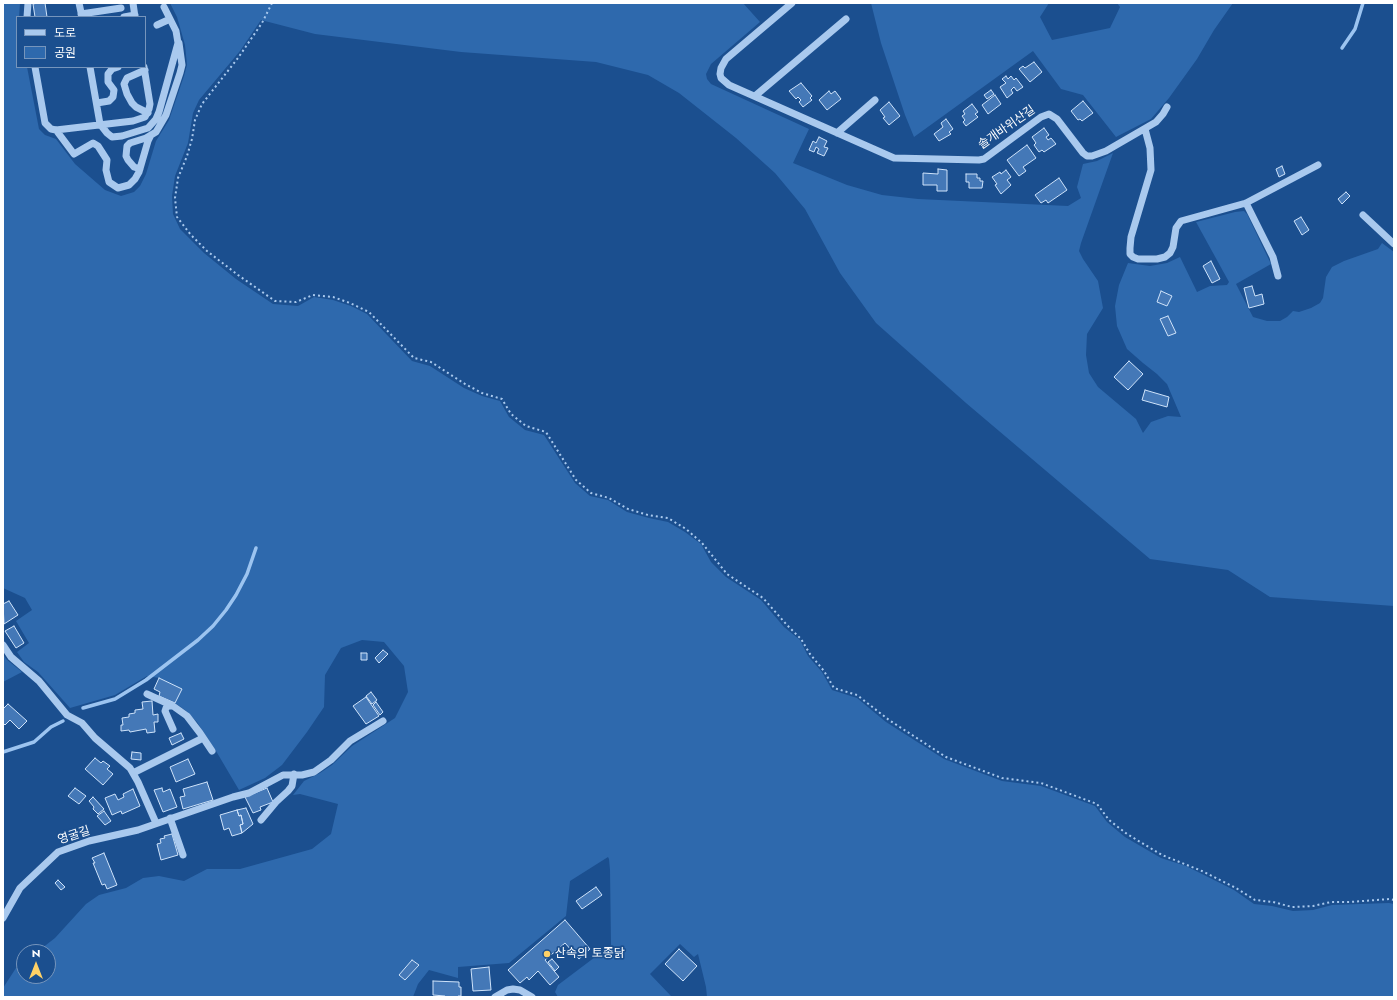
<!DOCTYPE html>
<meta charset="utf-8">
<style>
body{margin:0}
#map{position:relative;width:1397px;height:1000px;overflow:hidden;background:#1b4f8f;font-family:Jost,"Noto Sans KR",sans-serif}
canvas{display:block}
.frame{position:absolute;inset:0;border:4px solid #fff;pointer-events:none}
.legend{position:absolute;left:16px;top:16px;width:130px;height:52px;box-sizing:border-box;background:#1b4f8f;border:1px solid #7695bc;margin:0;padding:5px 7px;list-style:none;font-size:12px;color:#fff}
.legend li{display:flex;align-items:center;gap:8px;height:20px}
.legend b{width:20px;border:1px solid #7695bc}
.north{position:absolute;left:16px;top:944px;width:40px;height:40px;box-sizing:border-box;background:#1b4f8f;border:1px solid #7695bc;border-radius:50%;rotate:0deg;font-size:11px;font-weight:700;line-height:16px;text-align:center;color:#fff}
.north::after{content:'';display:block;margin:auto;width:14px;height:18px;background:#ffd166;clip-path:polygon(50% 0,100% 100%,50% 72%,0 100%)}
</style>
<div id="map">
<canvas width="1397" height="1000"></canvas>
<div class="frame"></div>
<ul class="legend">
<li><b style="height:5px;background:#a9c9ee"></b>도로</li>
<li><b style="height:11px;background:#2e69ad"></b>공원</li>
</ul>
<div class="north">N</div>
</div>
<script>
const g = document.querySelector('canvas').getContext('2d');
g.lineJoin = 'round';
function fill(path, color) {
  g.fillStyle = color;
  g.fill(path, 'evenodd');
}
function poly(rows) {
  const path = new Path2D();
  for (const r of rows) {
    path.moveTo(r[0], r[1]);
    for (let i = 2; i < r.length; i += 2) path.lineTo(r[i], r[i + 1]);
  }
  return path;
}
function stroke(path, color, width, dash) {
  g.strokeStyle = color;
  g.lineWidth = width;
  g.lineCap = dash ? 'butt' : 'round';
  g.setLineDash(dash || []);
  g.stroke(path);
}
function write(font, color, halo, rows, align = 'center') {
  g.font = font + ' Jost,"Noto Sans KR",sans-serif';
  g.lineWidth = 3.5;
  g.setLineDash([]);
  g.textBaseline = 'middle';
  g.strokeStyle = halo;
  g.fillStyle = color;
  for (const [text, x, y, turn = 0] of rows) {
    g.save();
    g.translate(x, y);
    g.rotate((+turn || 0) * Math.PI / 180);
    g.textAlign = isNaN(turn) ? turn : align;
    if (halo) g.strokeText(text, 0, 0);
    g.fillText(text, 0, 0);
    g.restore();
  }
}
const green = poly([
 [3,3,20,3,19,17,17,17,17,67,27,67,39,129,45,135,56,139,75,164,105,190,121,196,134,192,140,186,146,174,156,141,169,120,184,76,187,65,185,45,177,17,170,3,743,3,760,22,711,64,706,74,707,79,711,84,809,129,793,163,847,185,882,195,918,199,1068,206,1081,198,1077,187,1083,164,1097,161,1113,153,1081,243,1079,251,1083,259,1098,281,1103,308,1087,334,1086,355,1089,373,1098,387,1136,419,1143,433,1151,422,1168,416,1181,417,1167,384,1157,374,1143,363,1127,349,1117,326,1115,306,1119,285,1128,263,1150,266,1167,263,1180,257,1197,292,1210,286,1227,285,1229,282,1196,222,1235,212,1244,211,1247,214,1271,264,1236,284,1253,317,1267,321,1280,321,1287,317,1293,311,1299,312,1311,308,1320,303,1323,298,1326,277,1332,267,1344,261,1378,249,1382,243,1394,252,1394,606,1270,597,1228,570,1150,559,966,403,876,323,840,273,805,209,775,173,736,138,679,93,648,75,596,62,461,52,315,34,261,20,240,51,199,100,193,113,188,143,175,176,172,196,173,214,180,229,204,253,236,279,273,304,298,306,314,297,333,300,351,306,367,314,412,361,430,366,464,388,482,396,500,401,509,417,525,430,544,435,575,483,590,496,608,500,627,512,649,518,668,522,685,532,701,544,711,562,726,577,761,600,784,627,800,640,808,656,822,672,832,690,857,698,886,722,944,759,1002,781,1041,786,1095,806,1107,822,1125,837,1161,858,1186,866,1234,890,1254,904,1272,906,1293,911,1313,910,1332,905,1389,903,1394,904,1394,997,707,997,706,987,698,954,694,957,680,944,650,974,671,996,670,997,558,997,555,992,558,985,611,945,610,870,609,859,608,857,570,881,566,916,509,963,458,967,458,978,429,970,418,984,413,997,3,997,3,988,16,968,24,962,24,976,48,976,48,952,37,952,55,938,86,904,99,895,126,888,143,878,159,876,184,881,207,869,240,869,312,849,331,834,338,804,300,794,293,795,304,781,320,773,332,765,352,746,395,718,408,692,404,666,384,642,362,640,341,648,325,675,324,707,307,732,282,765,265,778,239,790,216,751,197,722,185,710,175,703,182,689,159,678,147,676,115,695,70,708,38,672,24,662,17,652,29,643,16,621,32,610,25,598,3,588],
 [871,3,1049,3,1040,17,1052,40,1110,28,1120,7,1117,3,1233,3,1214,30,1197,59,1169,98,1151,119,1116,137,1083,95,1061,89,1033,51,914,137,905,115,881,43],
 [3,654,6,659,22,672,3,682]
]);
const stream = poly([
 [1342,48,1355,29,1363,3],
 [83,708,115,699,146,680,198,640,213,626,226,610,236,595,247,574,256,548],
 [3,752,34,742,51,727,63,721]
]);
const building = poly([
 [38,3,45,3,47,17,35,17,33,4,38,3],
 [1034,62,1042,72,1030,82,1019,69,1023,66,1025,68,1034,62],
 [1006,76,1008,79,1011,76,1014,80,1016,78,1023,87,1017,91,1014,87,1011,90,1013,93,1007,98,1000,87,1006,83,1002,79,1006,76],
 [801,83,812,96,810,98,812,100,803,107,799,102,801,100,798,97,796,99,789,91,801,83],
 [991,90,994,94,987,99,984,95,991,90],
 [829,91,831,94,835,91,841,99,827,110,819,100,829,91],
 [995,95,1001,104,988,114,982,105,995,95],
 [1083,101,1093,113,1082,121,1080,119,1078,120,1071,111,1083,101],
 [889,102,900,116,889,125,883,118,885,117,880,110,889,102],
 [972,104,978,112,975,114,978,117,966,126,963,122,965,120,962,116,965,114,963,111,972,104],
 [946,119,953,129,949,132,951,134,939,141,934,134,943,127,941,123,946,119],
 [1044,128,1049,135,1046,137,1048,140,1051,138,1056,144,1044,152,1042,150,1039,152,1034,145,1036,143,1032,137,1044,128],
 [819,137,827,141,824,147,828,148,824,156,817,153,819,149,816,147,814,152,809,150,813,141,816,143,819,137],
 [1027,145,1036,158,1023,167,1026,171,1019,176,1007,160,1027,145],
 [1282,166,1285,174,1279,177,1276,169,1282,166],
 [938,169,947,170,947,191,937,191,937,185,923,185,923,173,938,174,938,169],
 [1006,170,1011,177,1007,180,1011,185,1001,194,995,185,997,184,992,177,1000,172,1001,174,1006,170],
 [966,174,977,174,977,178,980,178,980,181,983,181,982,188,969,188,969,182,966,182,966,174],
 [1059,178,1067,190,1048,203,1046,200,1041,203,1035,195,1059,178],
 [1346,192,1350,196,1342,204,1338,199,1346,192],
 [1301,217,1309,230,1302,235,1294,221,1301,217],
 [1211,261,1220,279,1212,283,1203,266,1211,261],
 [1252,286,1255,296,1262,294,1264,304,1249,308,1244,288,1252,286],
 [1161,291,1172,296,1167,306,1157,302,1161,291],
 [1168,316,1176,333,1168,336,1160,319,1168,316],
 [1129,361,1143,374,1128,390,1114,377,1129,361],
 [1145,390,1169,397,1167,407,1142,400,1145,390],
 [9,601,18,615,4,624,3,604,9,601],
 [14,626,24,643,16,648,5,631,14,626],
 [383,650,388,654,379,663,375,658,383,650],
 [361,653,367,653,367,660,361,660,361,653],
 [159,678,182,689,175,703,159,696,160,692,154,689,159,678],
 [371,692,377,700,372,704,366,696,371,692],
 [366,697,379,716,366,724,353,706,366,697],
 [152,701,153,715,158,714,158,722,154,722,155,732,147,733,146,729,130,732,129,730,121,731,121,725,123,725,122,718,129,717,129,714,135,713,135,710,143,709,142,702,152,701],
 [376,702,383,712,380,715,373,705,376,702],
 [8,704,27,721,19,729,10,720,5,725,3,723,3,709,8,704],
 [181,733,184,739,172,745,169,738,181,733],
 [132,752,141,753,141,760,131,759,132,752],
 [95,758,101,763,103,761,110,766,107,769,113,774,103,785,85,769,95,758],
 [188,759,195,774,176,782,170,767,188,759],
 [207,782,213,800,183,809,180,797,185,796,183,789,207,782],
 [75,788,86,796,79,804,68,796,75,788],
 [162,788,163,792,170,789,177,807,163,812,154,790,162,788],
 [267,788,273,802,260,807,261,810,253,813,245,797,267,788],
 [133,789,140,806,122,814,121,811,112,815,105,798,115,794,118,800,124,797,123,794,133,789],
 [93,797,104,809,98,814,93,809,94,807,89,801,93,797],
 [246,808,253,824,242,833,240,825,243,824,241,815,239,816,237,810,246,808],
 [237,810,239,816,241,815,243,824,240,825,242,833,232,836,229,828,224,830,220,815,237,810],
 [104,811,111,821,105,825,97,816,104,811],
 [172,834,178,855,161,860,157,844,161,843,160,839,165,838,164,836,172,834],
 [104,853,117,885,107,889,105,884,102,885,93,863,95,863,92,858,104,853],
 [58,880,65,887,61,890,55,883,58,880],
 [596,887,602,895,582,909,576,901,596,887],
 [565,920,590,949,579,959,565,943,545,960,559,977,550,985,538,971,529,980,527,977,520,983,508,970,565,920],
 [679,949,697,966,683,981,665,964,679,949],
 [552,959,559,967,555,971,548,962,552,959],
 [412,960,419,965,405,980,399,975,412,960],
 [489,967,491,990,473,991,471,969,489,967],
 [433,981,459,982,459,987,461,987,461,996,458,996,458,997,445,997,445,996,433,995,433,981]
]);
const path = poly([
 [272,3,262,23,238,58,202,104,195,120,192,139,187,156,178,178,175,198,177,217,191,235,207,251,238,275,275,301,296,302,313,295,333,297,350,303,369,312,414,358,431,362,465,384,482,393,502,399,511,414,526,426,546,432,576,480,591,493,609,498,628,509,648,515,668,518,686,529,702,543,727,574,763,598,787,625,801,639,810,654,824,671,834,688,857,695,889,720,946,757,1002,778,1041,783,1097,804,1109,820,1127,834,1162,855,1202,871,1236,888,1255,900,1273,902,1292,907,1313,906,1331,902,1350,902,1389,899,1394,900]
]);
const minor = poly([
 [79,3,82,17],
 [133,3,135,17],
 [792,3,726,59,721,68,720,74,721,78,729,85,894,158,979,160,984,159,1041,117,1049,114,1057,119,1083,153,1087,156,1092,156,1106,151,1156,122,1163,114,1167,107],
 [81,14,121,8],
 [27,17,28,3],
 [124,17,135,15],
 [157,25,170,19],
 [35,67,45,123,51,129,56,130,133,121,145,117,149,109,150,104,144,67],
 [90,67,100,124,107,133,112,137,122,136,148,128,156,119,159,112,178,43,176,31,164,7],
 [145,70,127,78,124,84,127,94,132,103,136,107,148,113],
 [755,96,846,19],
 [97,103,109,101,113,97,114,90,108,82,108,74,112,69,118,67],
 [1145,129,1150,148,1151,170,1131,237,1130,248,1130,254,1133,257,1138,259,1157,259,1165,257,1170,253,1173,247,1176,228,1181,221,1246,203,1318,165],
 [56,130,74,154,93,143,98,146,107,160,106,170,109,182,118,188,129,185,135,179,139,172,148,141,151,135],
 [837,133,875,100],
 [140,169,134,167,128,160,126,156,127,146,130,143,146,138,156,132,166,115,180,73,182,65,179,43],
 [1246,203,1273,257,1278,276],
 [1363,215,1394,244],
 [3,645,11,657,39,681,67,715,82,723,95,738,130,768,138,782,156,823],
 [147,694,173,706,187,716,200,733,212,751],
 [172,706,168,706,166,708,165,711,173,729],
 [133,773,203,738],
 [170,818,183,855],
 [261,820,276,802,288,791,292,786,294,774],
 [3,918,20,888,58,852,89,841,138,830,233,797,249,793,283,775,302,775,314,772,331,760,350,741,383,721],
 [495,997,507,990,513,989,520,990,532,997]
]);
const markers = [
 [547,954,4,"#ffd166"]
];
const streetNames = [
 ["솔개바위산길",1007,128,-35],
 ["영굴길",74,836,-18]
];
const poiNames = [
 ["산속의 토종닭",555,954]
];
fill(green, '#2e69ad');
stroke(stream, '#9cc4f0', 3.5);
fill(building, '#4478b7');
stroke(building, '#cfe3fa', 1);
stroke(path, '#a9c9ee', 2, [2, 3]);
stroke(minor, '#a9c9ee', 7);
for (const [x, y, r, color] of markers) {
  const dot = new Path2D();
  dot.arc(x, y, r, 0, 2 * Math.PI);
  g.fillStyle = color;
  g.fill(dot);
  stroke(dot, '#1b4f8f', 1.5);
}
write('12px', '#fff', '#1b4f8f', streetNames);
write('12px', '#fff', '#1b4f8f', poiNames, 'left');
</script>
